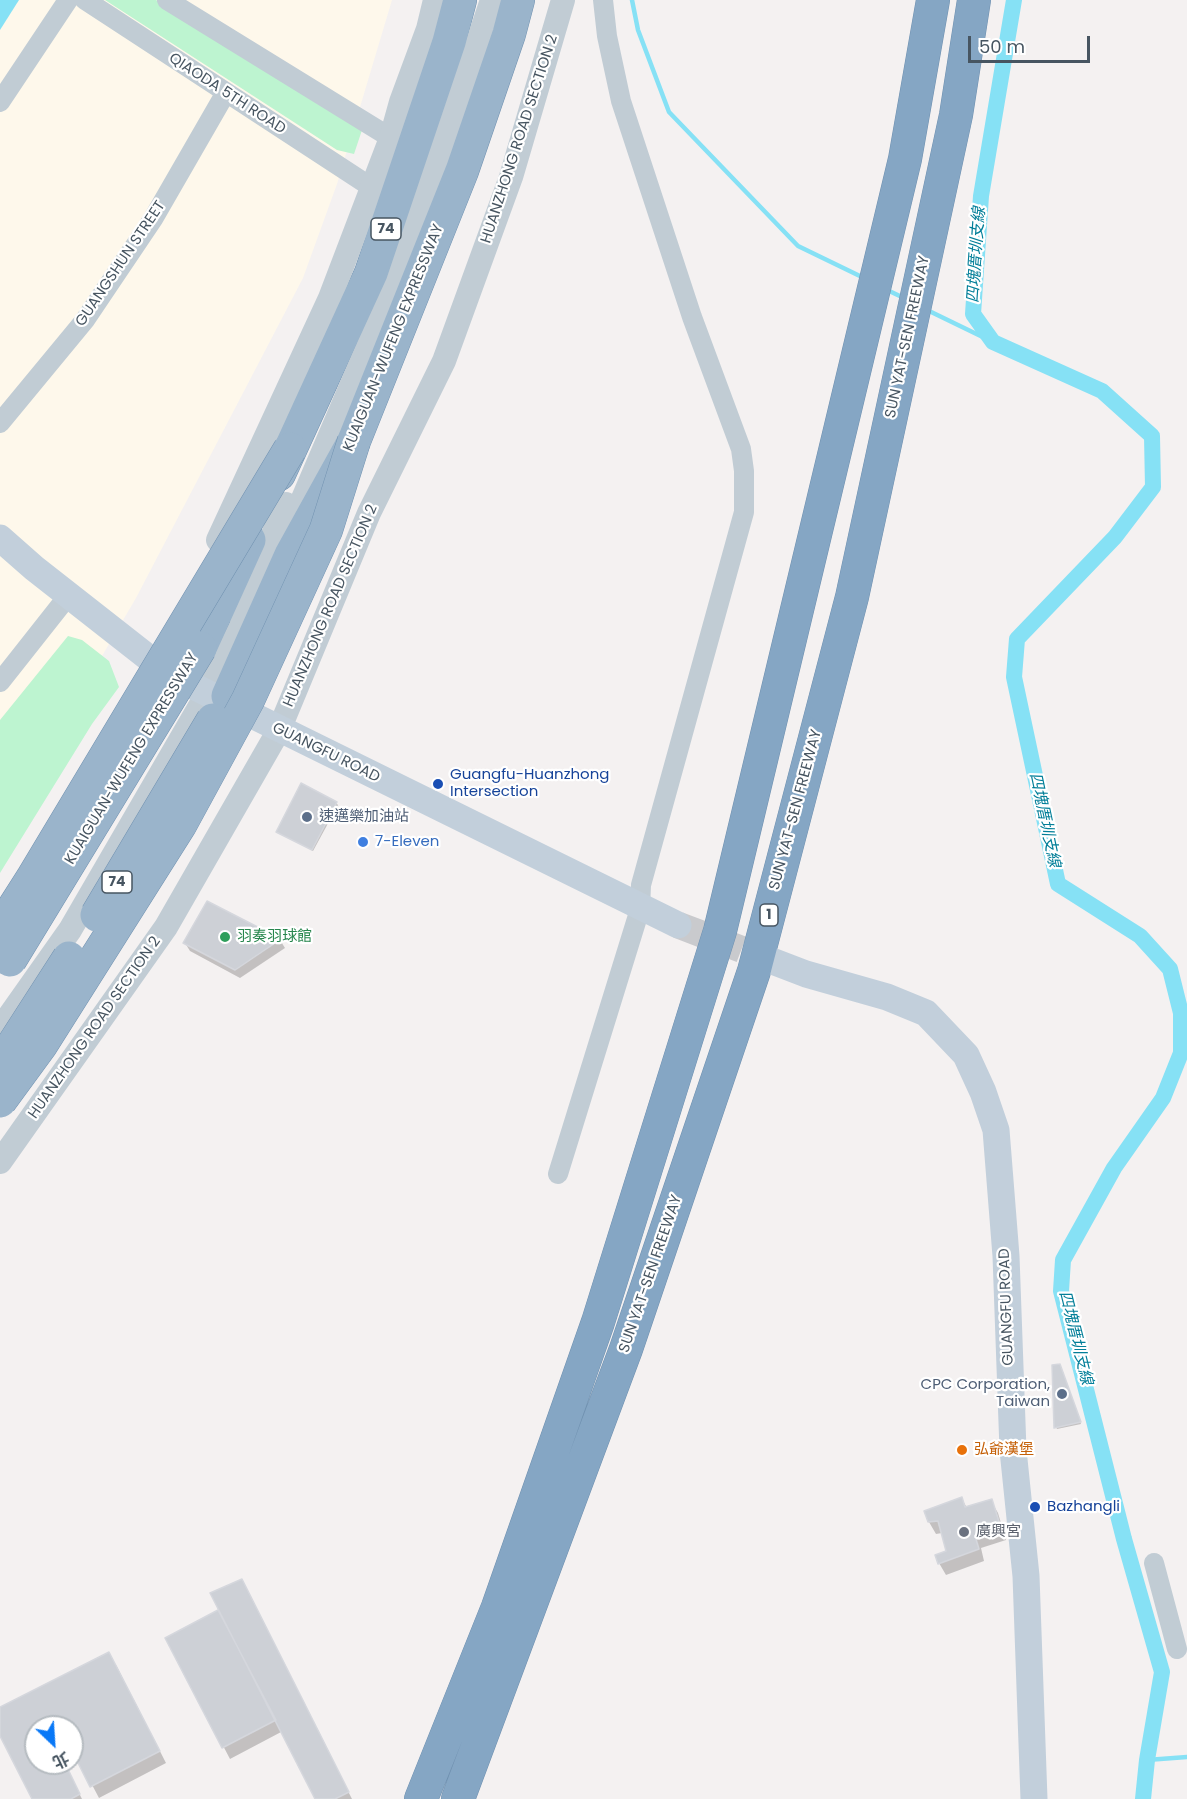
<!DOCTYPE html>
<meta charset="utf-8">
<style>
body{margin:0}
#map{position:relative;width:1187px;height:1799px;overflow:hidden;background:#f4f1f1;font-family:Poppins,"Noto Sans TC",sans-serif}
canvas{display:block}
.north{position:absolute;left:24px;top:1715px;width:60px;height:60px;box-sizing:border-box;background:#fff;border:2px solid #b5bbc0;border-radius:50%;rotate:155deg;font-size:16px;font-weight:700;line-height:24px;text-align:center;color:#475561}
.north::after{content:'';display:block;margin:auto;width:21px;height:27px;background:#0878f7;clip-path:polygon(50% 0,100% 100%,50% 72%,0 100%)}
.scale{position:absolute;left:968px;top:36px;width:122px;height:27px;box-sizing:border-box;border:3px solid #475561;border-top:0;padding-left:8px;font-size:18px;line-height:21px;white-space:nowrap;color:#475561;-webkit-text-stroke:4px #fff;paint-order:stroke}
</style>
<div id="map">
<canvas width="1187" height="1799"></canvas>
<div class="north">北</div>
<div class="scale">50 m</div>
</div>
<script>
const g = document.querySelector('canvas').getContext('2d');
g.lineJoin = 'round';
function fill(path, color) {
  g.fillStyle = color;
  g.fill(path, 'evenodd');
}
function poly(rows) {
  const path = new Path2D();
  for (const r of rows) {
    path.moveTo(r[0], r[1]);
    for (let i = 2; i < r.length; i += 2) path.lineTo(r[i], r[i + 1]);
  }
  return path;
}
function stroke(path, color, width, dash) {
  g.strokeStyle = color;
  g.lineWidth = width;
  g.lineCap = dash ? 'butt' : 'round';
  g.setLineDash(dash || []);
  g.stroke(path);
}
function write(font, color, halo, rows, align = 'center') {
  g.font = font + ' Poppins,"Noto Sans TC",sans-serif';
  g.lineWidth = 4.5;
  g.setLineDash([]);
  g.textBaseline = 'middle';
  g.strokeStyle = halo;
  g.fillStyle = color;
  for (const [text, x, y, turn = 0] of rows) {
    g.save();
    g.translate(x, y);
    g.rotate((+turn || 0) * Math.PI / 180);
    g.textAlign = isNaN(turn) ? turn : align;
    if (halo) g.strokeText(text, 0, 0);
    g.fillText(text, 0, 0);
    g.restore();
  }
}
const commercial = poly([
 [0,0,392,0,337,184,303,278,136,598,0,830]
]);
const green = poly([
 [105,0,156,0,363,127,354,154,337,150],
 [68,636,82,640,109,661,119,687,92,724,0,873,0,720]
]);
const water = poly([
 [0,0,19,0,0,30]
]);
const shadow = poly([
 [336,803,338,805,313,851,278,832],
 [207,903,280,940,285,948,240,978,190,951,185,943],
 [1061,1368,1081,1424,1057,1429,1056,1427],
 [962,1499,967,1508,991,1501,998,1513,1006,1540,981,1548,984,1561,946,1575,939,1563,948,1552,942,1533,936,1534,929,1522],
 [248,1593,352,1799,316,1799,283,1731,230,1759,167,1639],
 [116,1665,166,1763,99,1798,72,1747,72,1727,36,1727,36,1763,64,1763,82,1799,34,1799,0,1733,0,1709]
]);
const stream = poly([
 [632,0,638,30,669,112,798,246,864,278],
 [885,289,904,298],
 [925,309,993,342],
 [1147,1760,1187,1757]
]);
const canal = poly([
 [1014,0,981,196,973,314,993,342,1102,391,1152,436,1153,487,1115,537,1017,639,1014,677,1058,884,1140,936,1170,969,1181,1013,1181,1053,1163,1098,1114,1168,1063,1260,1061,1291,1124,1539,1162,1672,1147,1760,1143,1799]
]);
const building = poly([
 [301,783,337,802,312,850,276,832,301,783],
 [207,901,281,939,235,970,183,943,207,901],
 [1060,1364,1081,1422,1054,1428,1052,1365,1060,1364],
 [962,1497,965,1507,992,1499,1001,1528,975,1536,979,1549,938,1564,935,1555,946,1551,938,1521,928,1522,924,1511,962,1497],
 [242,1579,349,1792,335,1799,315,1799,210,1593,242,1579],
 [218,1610,276,1720,222,1748,165,1638,218,1610],
 [109,1652,160,1751,90,1787,72,1751,72,1727,60,1727,55,1717,44,1722,46,1727,36,1727,36,1763,65,1763,80,1794,71,1799,32,1799,0,1736,0,1707,109,1652]
]);
const secondaryTunnel = poly([
 [678,925,759,956]
]);
const minor = poly([
 [85,0,371,187],
 [167,0,391,138],
 [0,102,68,0],
 [0,423,85,320,153,219,225,94],
 [0,682,68,596],
 [558,1174,640,909,641,885,744,512,744,471,741,449,692,317,621,101,607,36,603,0],
 [1154,1563,1177,1649]
]);
const tertiary = poly([
 [290,529,367,349,417,223,492,0],
 [218,540,330,298,391,138,401,102,428,29,435,0],
 [236,611,252,583,286,504],
 [0,1029,70,930,207,694,254,601],
 [0,1162,166,927,279,730,369,513,444,361,511,177,563,0]
]);
const secondary = poly([
 [0,538,34,568,150,659,195,687,678,925],
 [759,956,806,974,887,997,926,1013,966,1055,983,1092,996,1130,1006,1256,1013,1450,1026,1576,1034,1799]
]);
const trunk = poly([
 [279,474,371,273,449,42,460,0],
 [200,648,249,540],
 [228,696,291,555,354,441,462,171,509,34,518,0]
]);
const motorway = poly([
 [421,1799,498,1607,598,1322,720,931,905,159,933,0],
 [458,1799,626,1349,754,971,852,597,956,115,974,0]
]);
const trunkBridge = poly([
 [97,915,213,720],
 [0,929,32,879,290,449],
 [10,960,200,648],
 [0,1065,69,958],
 [0,1101,41,1045,180,825,248,700,326,530,354,441]
]);
const markers = [
 [438,784,6,"#1a4fb4"],
 [307,817,6,"#5c6f8a"],
 [363,842,6,"#3f7fe0"],
 [225,937,6,"#2e9e5b"],
 [1062,1394,6,"#5c6f8a"],
 [962,1450,6,"#e8710a"],
 [1035,1507,6,"#1a4fb4"],
 [964,1532,6,"#6b7280"]
];
const shields = [
 [386,229,30],
 [117,882,30],
 [769,915,18]
];
const shieldNames = [
 ["74",386,229],
 ["74",117,882],
 ["1",769,915]
];
const streetNames = [
 ["QIAODA 5TH ROAD",227,94,33],
 ["HUANZHONG ROAD SECTION 2",520,139,-72],
 ["GUANGSHUN STREET",121,264,-56],
 ["SUN YAT-SEN FREEWAY",908,337,-78],
 ["KUAIGUAN-WUFENG EXPRESSWAY",394,338,-68],
 ["HUANZHONG ROAD SECTION 2",331,606,-67],
 ["GUANGFU ROAD",326,753,26],
 ["KUAIGUAN-WUFENG EXPRESSWAY",132,759,-59],
 ["SUN YAT-SEN FREEWAY",796,810,-75],
 ["HUANZHONG ROAD SECTION 2",95,1028,-55],
 ["SUN YAT-SEN FREEWAY",651,1274,-71],
 ["GUANGFU ROAD",1007,1307,-92]
];
const transitNames = [
 ["Guangfu-Huanzhong",450,775],
 ["Intersection",450,792],
 ["Bazhangli",1047,1507]
];
const serviceNames = [
 ["速邁樂加油站",319,817],
 ["CPC Corporation,",1050,1385,"right"],
 ["Taiwan",1050,1402,"right"]
];
const shopNames = [
 ["7-Eleven",375,842]
];
const leisureNames = [
 ["羽奏羽球館",237,937]
];
const foodNames = [
 ["弘爺漢堡",974,1450]
];
const worshipNames = [
 ["廣興宮",976,1532]
];
const waterNames = [
 ["四塊厝圳支線",977,255,-86],
 ["四塊厝圳支線",1044,820,78],
 ["四塊厝圳支線",1075,1338,76]
];
fill(commercial, '#fef8eb');
fill(green, '#bdf4d0');
fill(water, '#86e1f5');
fill(shadow, '#0003');
stroke(stream, '#86e1f5', 4.5);
stroke(canal, '#86e1f5', 16);
fill(building, '#cdd0d6');
stroke(building, '#d5d7dd', 1.5);
stroke(secondaryTunnel, '#c9cacd', 27, [27, 14]);
stroke(trunk, '#7091b0', 34);
stroke(motorway, '#7091b0', 34);
stroke(minor, '#c1ccd4', 20);
stroke(tertiary, '#c1ccd4', 24);
stroke(secondary, '#c2cfdb', 27);
stroke(trunk, '#9ab4cb', 33);
stroke(motorway, '#85a6c4', 33);
stroke(trunkBridge, '#7091b0', 34, []);
stroke(trunkBridge, '#9ab4cb', 33);
for (const [x, y, r, color] of markers) {
  const dot = new Path2D();
  dot.arc(x, y, r, 0, 2 * Math.PI);
  g.fillStyle = color;
  g.fill(dot);
  stroke(dot, '#fff', 2);
}
for (const [x, y, w] of shields) {
  const box = new Path2D();
  box.roundRect(x - w / 2, y - 11, w, 22, 4.5);
  g.fillStyle = '#fff';
  g.fill(box);
  stroke(box, '#475561', 1.5);
}
write('bold 14px', '#475561', null, shieldNames);
write('15px', '#475561', '#fff', streetNames);
write('15px', '#164399', '#fff', transitNames, 'left');
write('15px', '#4e5e75', '#fff', serviceNames, 'left');
write('15px', '#366cbe', '#fff', shopNames, 'left');
write('15px', '#27864d', '#fff', leisureNames, 'left');
write('15px', '#c56008', '#fff', foodNames, 'left');
write('15px', '#5b616d', '#fff', worshipNames, 'left');
write('italic 16px', '#037f99', '#fff', waterNames);
</script>
